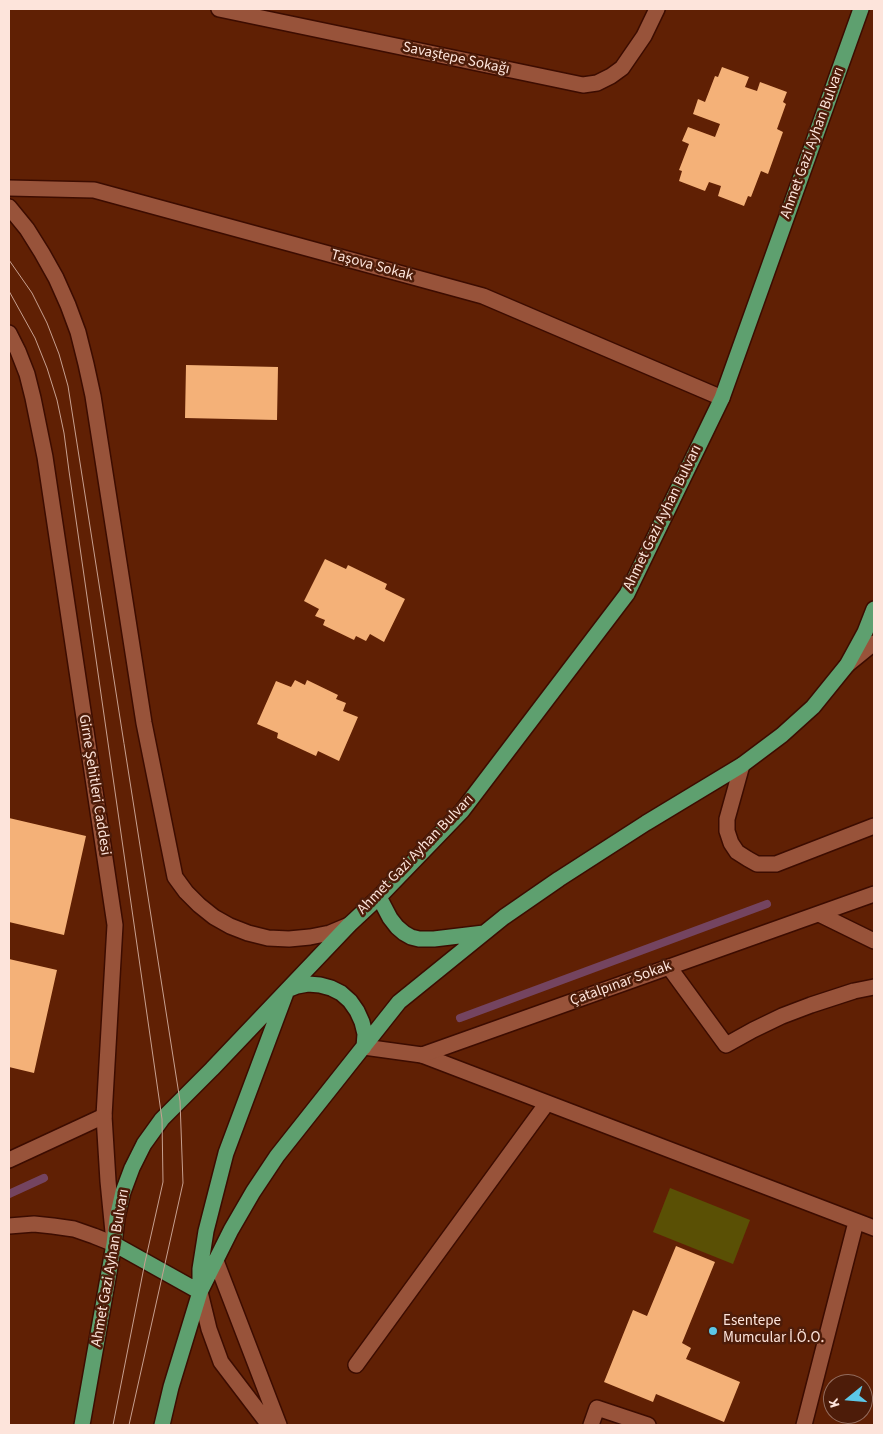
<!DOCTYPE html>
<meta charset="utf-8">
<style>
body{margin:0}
#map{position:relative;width:883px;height:1434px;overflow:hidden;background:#602004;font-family:"Source Sans 3",sans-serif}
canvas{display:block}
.frame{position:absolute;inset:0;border:10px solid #fde4db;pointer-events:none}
.north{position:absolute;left:823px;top:1374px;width:50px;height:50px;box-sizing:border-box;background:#4d1c09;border:1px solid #936c5d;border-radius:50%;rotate:253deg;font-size:14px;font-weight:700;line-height:20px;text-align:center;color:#fde4db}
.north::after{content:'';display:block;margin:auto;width:18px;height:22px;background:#5cc7e7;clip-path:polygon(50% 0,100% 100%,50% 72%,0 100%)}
</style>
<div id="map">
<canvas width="883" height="1434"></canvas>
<div class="frame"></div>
<div class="north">K</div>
</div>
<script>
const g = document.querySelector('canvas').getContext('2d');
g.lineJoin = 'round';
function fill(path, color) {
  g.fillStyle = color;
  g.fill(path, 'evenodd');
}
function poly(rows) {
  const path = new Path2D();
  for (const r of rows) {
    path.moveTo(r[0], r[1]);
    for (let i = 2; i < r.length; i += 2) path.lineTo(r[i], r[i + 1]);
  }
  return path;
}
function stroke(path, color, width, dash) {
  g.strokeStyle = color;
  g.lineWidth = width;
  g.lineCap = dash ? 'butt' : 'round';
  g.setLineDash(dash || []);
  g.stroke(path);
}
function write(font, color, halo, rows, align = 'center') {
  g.font = font + ' "Source Sans 3",sans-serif';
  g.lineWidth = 5;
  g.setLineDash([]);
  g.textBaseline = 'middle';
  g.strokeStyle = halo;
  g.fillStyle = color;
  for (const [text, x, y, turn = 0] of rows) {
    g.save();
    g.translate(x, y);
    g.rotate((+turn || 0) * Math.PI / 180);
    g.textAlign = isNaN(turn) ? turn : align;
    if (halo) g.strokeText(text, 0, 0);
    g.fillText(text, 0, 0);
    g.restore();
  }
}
const green = poly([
 [670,1188,750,1220,733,1264,653,1232]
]);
const stream = poly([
 [460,1018,767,904],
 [9,1194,44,1178]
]);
const building = poly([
 [722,67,749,77,745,87,757,91,760,82,787,92,783,102,786,104,777,129,783,132,768,174,761,171,751,197,748,196,744,206,718,196,721,186,709,182,705,191,679,181,682,171,679,170,689,144,682,141,688,127,715,137,720,124,693,114,698,99,705,102,715,76,718,77],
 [186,365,278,367,277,420,185,418],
 [325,559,346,569,348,565,387,584,385,589,405,599,384,642,370,634,366,641,356,636,354,640,323,625,325,620,315,616,319,609,304,601],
 [295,680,305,685,307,680,338,695,336,699,346,703,343,711,358,717,339,761,318,751,316,756,277,738,278,733,257,724,276,681,291,687],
 [9,818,86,836,64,935,9,922],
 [9,959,57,970,34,1073,9,1067],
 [676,1246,715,1262,682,1343,691,1348,686,1359,740,1382,724,1422,656,1394,653,1402,604,1382,633,1310,647,1316]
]);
const street = poly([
 [219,9,583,85,597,83,611,76,622,68,644,36,657,9],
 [9,188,94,190,483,296,722,398],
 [847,665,874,643],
 [669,967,726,1045,753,1030,782,1016,811,1005,854,991,874,987],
 [422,1055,874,1228],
 [9,1160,104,1116],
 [9,1226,34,1224,53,1226,74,1229,94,1236,114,1244],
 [356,1365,547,1103],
 [591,1425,597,1408,648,1425],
 [804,1425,856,1222]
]);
const secondary = poly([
 [9,207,27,229,42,253,56,278,68,305,78,332,86,364,93,396,144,723,175,877,186,892,199,905,214,917,230,926,248,933,268,938,289,939,310,937,330,933,349,925],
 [9,333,18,351,27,374,33,398,45,457,115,925,104,1116,108,1181,113,1232],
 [742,765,727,819,727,831,731,843,737,852,748,859,757,864,776,864,874,826],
 [819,914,874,941],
 [364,1047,422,1055,874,894],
 [216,1261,279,1425],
 [200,1292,209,1329,221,1362,269,1425]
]);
const primary = poly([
 [379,897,390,918,397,927,404,933,411,937,419,939,434,939,484,933],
 [114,1244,200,1292,200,1269,206,1231,226,1153,287,990,297,986,308,984,320,985,331,988,341,993,350,1001,357,1011,362,1022,365,1034,364,1047],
 [82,1425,114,1244,117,1218,123,1192,132,1168,144,1144,162,1119,212,1069,349,925,379,897,462,811,627,594,722,398,861,9],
 [162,1425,171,1387,200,1292,231,1230,253,1192,277,1156,399,1002,504,917,559,879,646,823,742,765,782,735,813,707,847,665,865,632,874,609]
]);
const tram = poly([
 [9,260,32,293,47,323,59,354,68,386,180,1101,183,1183,129,1425],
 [9,291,35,338,47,368,57,400,64,433,69,471,162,1119,163,1182,145,1262,113,1425]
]);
const markers = [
 [713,1331,5,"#5cc7e7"]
];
const streetNames = [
 ["Savaştepe Sokağı",456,59,12],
 ["Ahmet Gazi Ayhan Bulvarı",813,143,-70],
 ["Taşova Sokak",372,266,15],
 ["Ahmet Gazi Ayhan Bulvarı",663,518,-64],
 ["Girne Şehitleri Caddesi",94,785,81],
 ["Ahmet Gazi Ayhan Bulvarı",416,855,-46],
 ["Çatalpınar Sokak",621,984,-20],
 ["Ahmet Gazi Ayhan Bulvarı",111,1268,-80]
];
const poiNames = [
 ["Esentepe",723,1322],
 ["Mumcular İ.Ö.O.",723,1339]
];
fill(green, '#5a5005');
stroke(stream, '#744460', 8);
fill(building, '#f4b178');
stroke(street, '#3c0c00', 18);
stroke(secondary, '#3c0c00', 18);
stroke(primary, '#3c0c00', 18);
stroke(street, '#98533a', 15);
stroke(secondary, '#98533a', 15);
stroke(primary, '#5ea06f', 15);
stroke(tram, '#c7a091', 1);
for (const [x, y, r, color] of markers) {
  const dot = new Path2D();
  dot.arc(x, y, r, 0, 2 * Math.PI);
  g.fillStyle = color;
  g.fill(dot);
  stroke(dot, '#4d1c09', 2);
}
write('15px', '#fde4db', '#4d1c09', streetNames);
write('15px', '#fde4db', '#4d1c09', poiNames, 'left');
</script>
